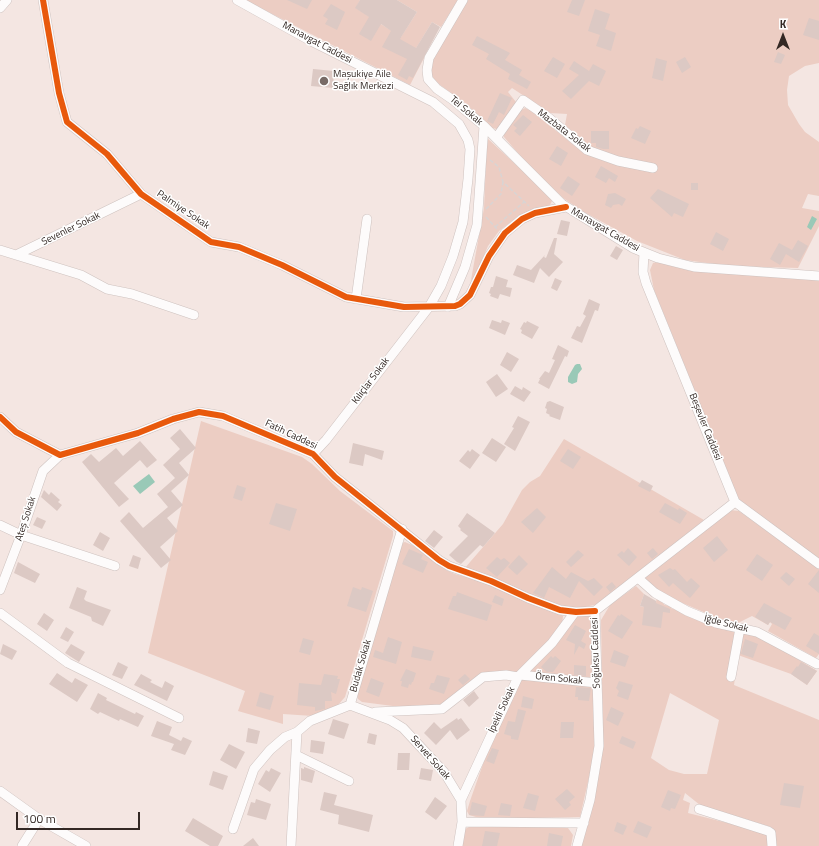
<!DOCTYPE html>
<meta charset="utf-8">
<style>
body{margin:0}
#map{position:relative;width:819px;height:846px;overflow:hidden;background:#f4e6e2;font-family:"Titillium Web",sans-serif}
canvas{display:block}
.north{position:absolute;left:763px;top:16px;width:40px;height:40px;-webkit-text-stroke:3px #fff;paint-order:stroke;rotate:0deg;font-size:11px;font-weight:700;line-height:16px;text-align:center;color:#332824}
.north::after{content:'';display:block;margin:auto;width:14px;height:18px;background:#332824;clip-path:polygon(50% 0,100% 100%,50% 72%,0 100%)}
.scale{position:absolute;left:16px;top:812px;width:124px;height:18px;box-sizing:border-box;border:2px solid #332824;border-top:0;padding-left:5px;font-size:12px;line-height:14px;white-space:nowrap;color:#332824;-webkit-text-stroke:3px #fff;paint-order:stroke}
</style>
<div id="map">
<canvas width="819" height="846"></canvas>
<div class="north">K</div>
<div class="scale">100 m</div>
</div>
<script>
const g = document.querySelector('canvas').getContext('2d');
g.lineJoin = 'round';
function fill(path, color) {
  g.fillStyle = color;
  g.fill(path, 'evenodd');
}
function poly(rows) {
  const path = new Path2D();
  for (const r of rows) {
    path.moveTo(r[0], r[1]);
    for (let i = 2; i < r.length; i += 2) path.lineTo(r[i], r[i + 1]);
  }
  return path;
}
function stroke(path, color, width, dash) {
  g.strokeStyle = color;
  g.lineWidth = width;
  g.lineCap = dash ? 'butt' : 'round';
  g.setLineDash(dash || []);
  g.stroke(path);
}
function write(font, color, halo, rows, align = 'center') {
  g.font = font + ' "Titillium Web",sans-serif';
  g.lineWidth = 3;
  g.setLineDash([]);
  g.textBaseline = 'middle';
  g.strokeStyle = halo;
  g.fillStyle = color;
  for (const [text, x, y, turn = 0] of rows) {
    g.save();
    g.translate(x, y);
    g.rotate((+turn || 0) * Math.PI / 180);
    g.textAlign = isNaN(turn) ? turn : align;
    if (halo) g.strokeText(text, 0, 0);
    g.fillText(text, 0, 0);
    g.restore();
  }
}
const green = poly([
 [245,0,360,0,356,8,401,37,417,12,397,0,458,0,441,27,432,22,415,50,425,56,410,85],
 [467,0,819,0,819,63,805,66,789,76,787,90,788,105,799,124,805,132,819,142,819,196,808,194,802,208,819,211,819,226,798,268,730,266,685,260,637,241,584,212,563,198,530,167,504,137,504,135,520,111,525,108,530,110,578,148,596,158,613,164,613,155,591,148,565,125,567,114,550,113,512,88,508,92,516,102,497,129,492,128,465,103,440,85,434,79,430,72,430,67,434,57],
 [487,138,550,196,552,201,550,205,520,215,499,231,488,246,474,279,471,280,484,208],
 [657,262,688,270,819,280,819,559,739,500,654,290,650,270,653,263],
 [201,421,302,457,312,464,340,491,393,531,393,536,345,697,338,705,313,716,283,714,283,724,238,711,245,691,148,653],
 [564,439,704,520,660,557,599,604,580,608,563,606,546,601,464,569,503,524,522,490,530,482,540,476],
 [730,510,739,511,819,569,819,654,816,658,768,631,772,624,770,622,768,625,752,616,738,623,720,619,673,599,653,588,645,578],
 [405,542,412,545,446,570,455,574,487,583,559,613,563,616,562,626,519,673,501,671,447,704,416,709,362,702,358,699,357,695,402,543],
 [636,586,644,594,640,606,654,610,657,598,665,605,671,606,671,608,727,629,764,637,798,655,796,658,817,671,807,685,791,674,738,655,734,685,819,720,819,846,775,846,775,832,771,827,700,805,685,793,683,800,690,803,688,813,763,832,768,836,769,846,581,846,603,740,601,620,610,605],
 [670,693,719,720,707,774,684,774,669,770,651,758],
 [592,614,592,681,526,674,575,615],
 [523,679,594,686,597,732,593,760,580,817,483,819,469,815,467,811,470,801,489,747,518,685],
 [535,826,559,826,568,828,573,835,571,846,462,846,465,829,469,827]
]);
const water = poly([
 [812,216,817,219,811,230,807,227],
 [577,364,580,364,582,369,578,374,577,382,572,384,568,382,568,377,575,365],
 [149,474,155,482,140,494,133,486]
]);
const building = poly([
 [287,0,312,0,307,9],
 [360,0,397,0,417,12,400,39,416,48,432,22,440,27,413,78,409,76,407,80,398,75,407,59,382,47,391,31,381,24,371,41,359,34,369,17,355,8],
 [572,0,585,0,579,16,567,12],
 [331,4,345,12,337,30,325,24,328,19,323,16],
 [595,9,610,14,605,29,616,33,611,51,596,46,600,35,588,31],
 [809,18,819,21,819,40,803,35],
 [477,36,510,53,505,60,522,70,519,75,531,82,527,89,508,79,510,74,486,59,489,54,472,45],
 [778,52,785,55,781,64,774,62],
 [553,57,565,64,557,78,544,71],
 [685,57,691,67,682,73,676,62],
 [656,58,667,61,663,81,652,78],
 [574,61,589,71,593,64,606,71,599,86,589,81,571,99,562,91,579,75,569,69],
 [313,69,334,71,333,88,311,86],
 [500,93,512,98,504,115,499,112,493,124,487,121],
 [523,115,532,122,520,136,514,131,517,128,513,125],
 [640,126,651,131,645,144,631,138,636,128,638,129],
 [591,131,609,131,609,149,603,149,596,147,596,143,591,143],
 [557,146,568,153,561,166,549,159],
 [601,166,618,176,615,182,609,178,606,183,595,177],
 [568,176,580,184,572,196,560,188],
 [691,183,698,183,698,190,691,190],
 [658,189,689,204,683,217,674,213,672,217,650,198],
 [615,193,626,199,622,206,619,204,613,205,611,208,605,205,608,194],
 [561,220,570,222,567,236,557,234],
 [716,232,729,239,723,251,710,244],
 [554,238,557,238,554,254,563,262,549,277,540,268,534,283,513,275,517,265,531,270,545,255,544,257,546,258],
 [798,240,808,246,799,262,786,254,780,265,770,259,779,243,792,250],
 [616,246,623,250,617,260,610,256],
 [496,276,508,280,506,287,512,288,510,297,500,294,498,299,490,296,491,294,489,293,491,287,493,287],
 [555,278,562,281,557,291,551,288],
 [589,299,600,304,598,311,595,310,582,343,571,338,577,326,580,327,586,316,583,314],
 [492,320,501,323,502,320,510,323,505,335,489,328],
 [527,321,539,327,532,339,521,333,522,330,520,329,524,322,526,323],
 [558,345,569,351,567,357,565,356,549,389,538,383,540,379,539,379,545,371,549,373,555,360,552,359],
 [507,352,519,359,511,372,500,365],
 [497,374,508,389,496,397,486,382],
 [515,386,522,390,523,387,531,392,524,402,510,394],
 [550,401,564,407,560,420,549,416,550,415,546,413,547,409,545,408,547,402],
 [518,416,530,422,515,451,504,444,514,428,512,427],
 [180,429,196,448,179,463,189,475,171,491,183,505,167,518,178,531,160,547,171,560,161,568,120,521,129,512,143,528,168,507,157,494,175,478,163,465,180,449,170,438],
 [492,438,506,447,496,462,482,453],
 [140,441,157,460,147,468,140,460,114,483,129,499,119,507,82,462,91,454,99,462,116,448,123,456],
 [353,443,384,451,382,460,365,454,363,466,349,463],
 [472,449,480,455,470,469,459,461,468,450,470,452],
 [568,449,581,457,573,469,560,461],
 [642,480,653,486,650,492,638,486],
 [237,485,246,488,242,501,233,498],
 [44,490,49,495,51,492,60,500,58,502,62,505,57,511,41,497],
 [276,503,297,509,290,531,269,524],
 [665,503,678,510,679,508,687,513,680,524,659,512],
 [537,508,546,517,533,533,521,522],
 [467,513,495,533,483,547,480,545,461,564,457,562,449,555,468,536,460,530,461,529,458,526],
 [37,517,46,521,42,529,33,525],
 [434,530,443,537,434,548,425,541],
 [100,532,110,538,103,551,93,545],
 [717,536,728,550,714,562,703,548],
 [628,548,637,557,629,566,617,555,622,551,624,553],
 [653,548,658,554,652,559,647,553],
 [409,549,423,555,421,559,428,562,423,573,402,564],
 [578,550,584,555,571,567,566,562],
 [757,554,773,565,762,581,746,570],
 [133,555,141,558,138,569,129,566],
 [519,555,528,564,517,575,508,567],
 [497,557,501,560,504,558,510,563,497,577,486,568],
 [18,562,40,574,35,583,14,573],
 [552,567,566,579,571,572,588,581,594,578,603,587,594,596,579,581,570,598,549,587,544,598,533,593],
 [670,568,673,570,675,569,687,582,691,578,700,586,690,598,673,583,669,587,658,575],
 [819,570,819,593,808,584],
 [786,572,795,579,789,586,780,578],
 [612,582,616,587,610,592,606,587],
 [77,587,87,591,84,599,86,601,111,610,103,626,92,621,91,617,69,608],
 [353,587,361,590,362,587,373,591,366,612,347,606],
 [457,592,492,605,487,621,448,609,453,596,456,596],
 [644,594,656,601,656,603,670,609,670,613,663,612,661,628,642,625,644,607,640,606],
 [495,595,504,599,502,606,492,602],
 [764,603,792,618,785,630,770,622,768,625,755,617],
 [44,613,54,620,47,631,37,624],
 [621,614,633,622,622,639,608,631,618,615,620,616],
 [575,625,586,631,581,641,586,644,584,649,579,646,574,655,575,644,566,640],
 [66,627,74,632,68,642,60,638],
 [814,633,819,636,819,654,806,646],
 [388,637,402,642,396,664,373,657,375,650,383,653],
 [303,638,314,641,310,655,299,652],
 [745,639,758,644,753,658,741,654],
 [3,644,17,651,12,660,0,654],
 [71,644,85,652,79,662,65,653],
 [413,646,434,651,431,661,411,657],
 [614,650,629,656,625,667,610,662],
 [551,656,553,658,555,656,561,661,553,672,547,672,541,667],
 [118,662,128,667,122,679,112,675],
 [801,662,817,671,807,685,791,674,797,666,798,667],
 [574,665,586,666,586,676,574,675],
 [406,669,416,673,413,682,412,682,411,685,409,684,408,688,401,686,402,681,400,681],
 [57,673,72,683,75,678,88,685,77,702,49,684],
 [141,674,152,680,150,682,162,688,165,681,174,686,167,701,134,685],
 [324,674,338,676,337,679,340,679,336,694,331,692,332,701,325,701,325,709,315,711,315,707,297,705,299,683,321,685],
 [465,674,470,679,463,685,458,680],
 [437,675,450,678,444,694,429,689,431,683,434,683],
 [371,678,384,683,379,697,366,692],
 [619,681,633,685,628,700,617,696,619,691,616,688],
 [576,687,591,688,589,701,578,700,578,697,575,697],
 [474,691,479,698,469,707,463,700],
 [260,692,274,696,270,710,256,706],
 [98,693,107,698,106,700,135,714,136,712,144,716,138,727,120,719,119,721,100,712,98,714,90,709],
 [523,696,534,699,532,709,521,707],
 [611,707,624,713,618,726,606,720],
 [518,709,526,711,518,740,511,739,511,736,504,734,508,721,515,722],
 [457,718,458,720,461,718,470,730,457,740,450,730,436,745,424,733,434,722,441,729],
 [333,719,349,724,344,739,328,734],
 [157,721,172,727,169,735,181,741,183,737,192,741,185,755,171,750,174,744,151,736],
 [561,722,574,722,573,738,560,738],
 [248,728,260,731,257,744,246,742],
 [369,733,377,735,375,745,367,743],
 [622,736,636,742,633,749,619,743],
 [311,740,325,742,323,754,310,752],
 [229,744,245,752,236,769,220,760],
 [492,748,499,750,494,764,486,761],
 [398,753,410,753,409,770,397,770],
 [304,767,315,771,312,783,301,780,301,768,304,769],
 [271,768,281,773,270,792,258,784,266,770,269,772],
 [421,768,433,770,431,781,419,779],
 [213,771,228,776,223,790,209,785],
 [784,783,804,786,800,808,780,805],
 [567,789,575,797,569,802,571,805,565,810,555,799],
 [668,790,681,795,675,809,671,808,670,811,661,807],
 [324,792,337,795,334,805,373,815,369,832,338,824,339,815,320,810],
 [528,793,539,796,535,811,523,808],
 [435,797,447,806,436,820,425,812],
 [256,799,271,804,266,820,247,815,251,802,255,803],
 [472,802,487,806,484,816,469,815],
 [501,803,512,805,510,816,498,815],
 [193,818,223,836,218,846,210,846,185,831],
 [638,821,652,827,647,838,633,832],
 [617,822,627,826,623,835,614,831],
 [485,831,500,833,497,846,482,846],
 [549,833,563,836,561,846,547,846],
 [253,838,259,846,243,846]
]);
const path = poly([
 [490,160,499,167,503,182,529,206],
 [486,209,501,194,503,182],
 [486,217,497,229],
 [495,227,524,202]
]);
const minor = poly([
 [43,0,59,93,67,122,107,154,141,194,211,242,239,247,282,265,346,297,404,307,455,306,460,304,470,295,489,256,505,233,522,219,535,213,566,207],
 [237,0,309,40,433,102,459,124,468,140,470,149,468,179,463,222,453,256,441,286,429,307,326,440,313,454],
 [463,0,429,58,427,70,428,79,437,89,453,100,484,126,562,204,633,248,658,258,694,267,819,276],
 [0,8,7,0],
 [496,138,523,100,549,118,587,150,618,161,653,168],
 [0,250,16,255,141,194],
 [644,253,643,272,646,283,735,502,819,564],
 [16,255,81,275,107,289,132,294,194,315],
 [356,299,367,219],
 [448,307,465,267,477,225,484,126],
 [0,417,16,432,60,455,138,433,173,419,199,412,223,416,313,454,335,477,439,560,449,566,491,581,528,598,560,610,576,612,595,611],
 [0,525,21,535,115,566],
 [638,578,655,593,687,611,716,623,757,632,817,664],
 [0,590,21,535,43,471,60,455],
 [595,611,735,502],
 [0,613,68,663,179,718],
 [520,675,597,683],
 [731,677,740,628],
 [350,705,390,720,403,728,444,772,461,800,462,822,458,846],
 [375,712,442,709,483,677,506,675,518,677],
 [296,755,349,781],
 [0,791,39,819,86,846],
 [461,800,518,677,552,643,575,612],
 [699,809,768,831,771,833,772,846],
 [462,822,584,823],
 [233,829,254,769,270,750,285,737,297,732],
 [22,846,39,819],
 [291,846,297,732,310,721,350,705,402,529],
 [577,846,590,800,599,746,595,611]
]);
const cycleway = poly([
 [43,0,59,93,67,122,107,154,141,194,211,242,239,247,282,265,346,297,404,307,455,306,460,304,470,295,489,256,505,233,522,219,535,213,566,207],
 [0,417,16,432,60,455,138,433,173,419,199,412,223,416,313,454,335,477,439,560,449,566,491,581,528,598,560,610,576,612,595,611]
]);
const markers = [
 [324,81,5,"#776a66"]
];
const streetNames = [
 ["Manavgat Caddesi",317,43,28],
 ["Tel Sokak",466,111,40],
 ["Mazbata Sokak",564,131,37],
 ["Palmiye Sokak",183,210,34],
 ["Sevenler Sokak",71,229,-26],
 ["Manavgat Caddesi",605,230,30],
 ["Kılıçlar Sokak",371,381,-53],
 ["Beşevler Caddesi",705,427,68],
 ["Fatih Caddesi",291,435,25],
 ["Ateş Sokak",26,519,-72],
 ["İğde Sokak",726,624,14],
 ["Soğuksu Caddesi",596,653,-92],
 ["Budak Sokak",361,666,-74],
 ["Ören Sokak",559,679,6],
 ["İpekli Sokak",502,710,-65],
 ["Servet Sokak",430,758,49]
];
const poiNames = [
 ["Maşukiye Aile",333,75],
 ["Sağlık Merkezi",333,87]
];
fill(green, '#eccdc3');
fill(water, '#99c9b7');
fill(building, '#dcc9c4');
stroke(minor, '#cec2bf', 10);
stroke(path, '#d9d4d3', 1.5, [4, 2]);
stroke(minor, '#fdfbfb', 9);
stroke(cycleway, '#e8590c', 6);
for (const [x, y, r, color] of markers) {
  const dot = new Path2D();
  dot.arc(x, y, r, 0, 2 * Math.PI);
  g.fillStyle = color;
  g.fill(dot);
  stroke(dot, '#fff', 1.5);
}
write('10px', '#332824', '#fff', streetNames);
write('10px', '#332824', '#fff', poiNames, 'left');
</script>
